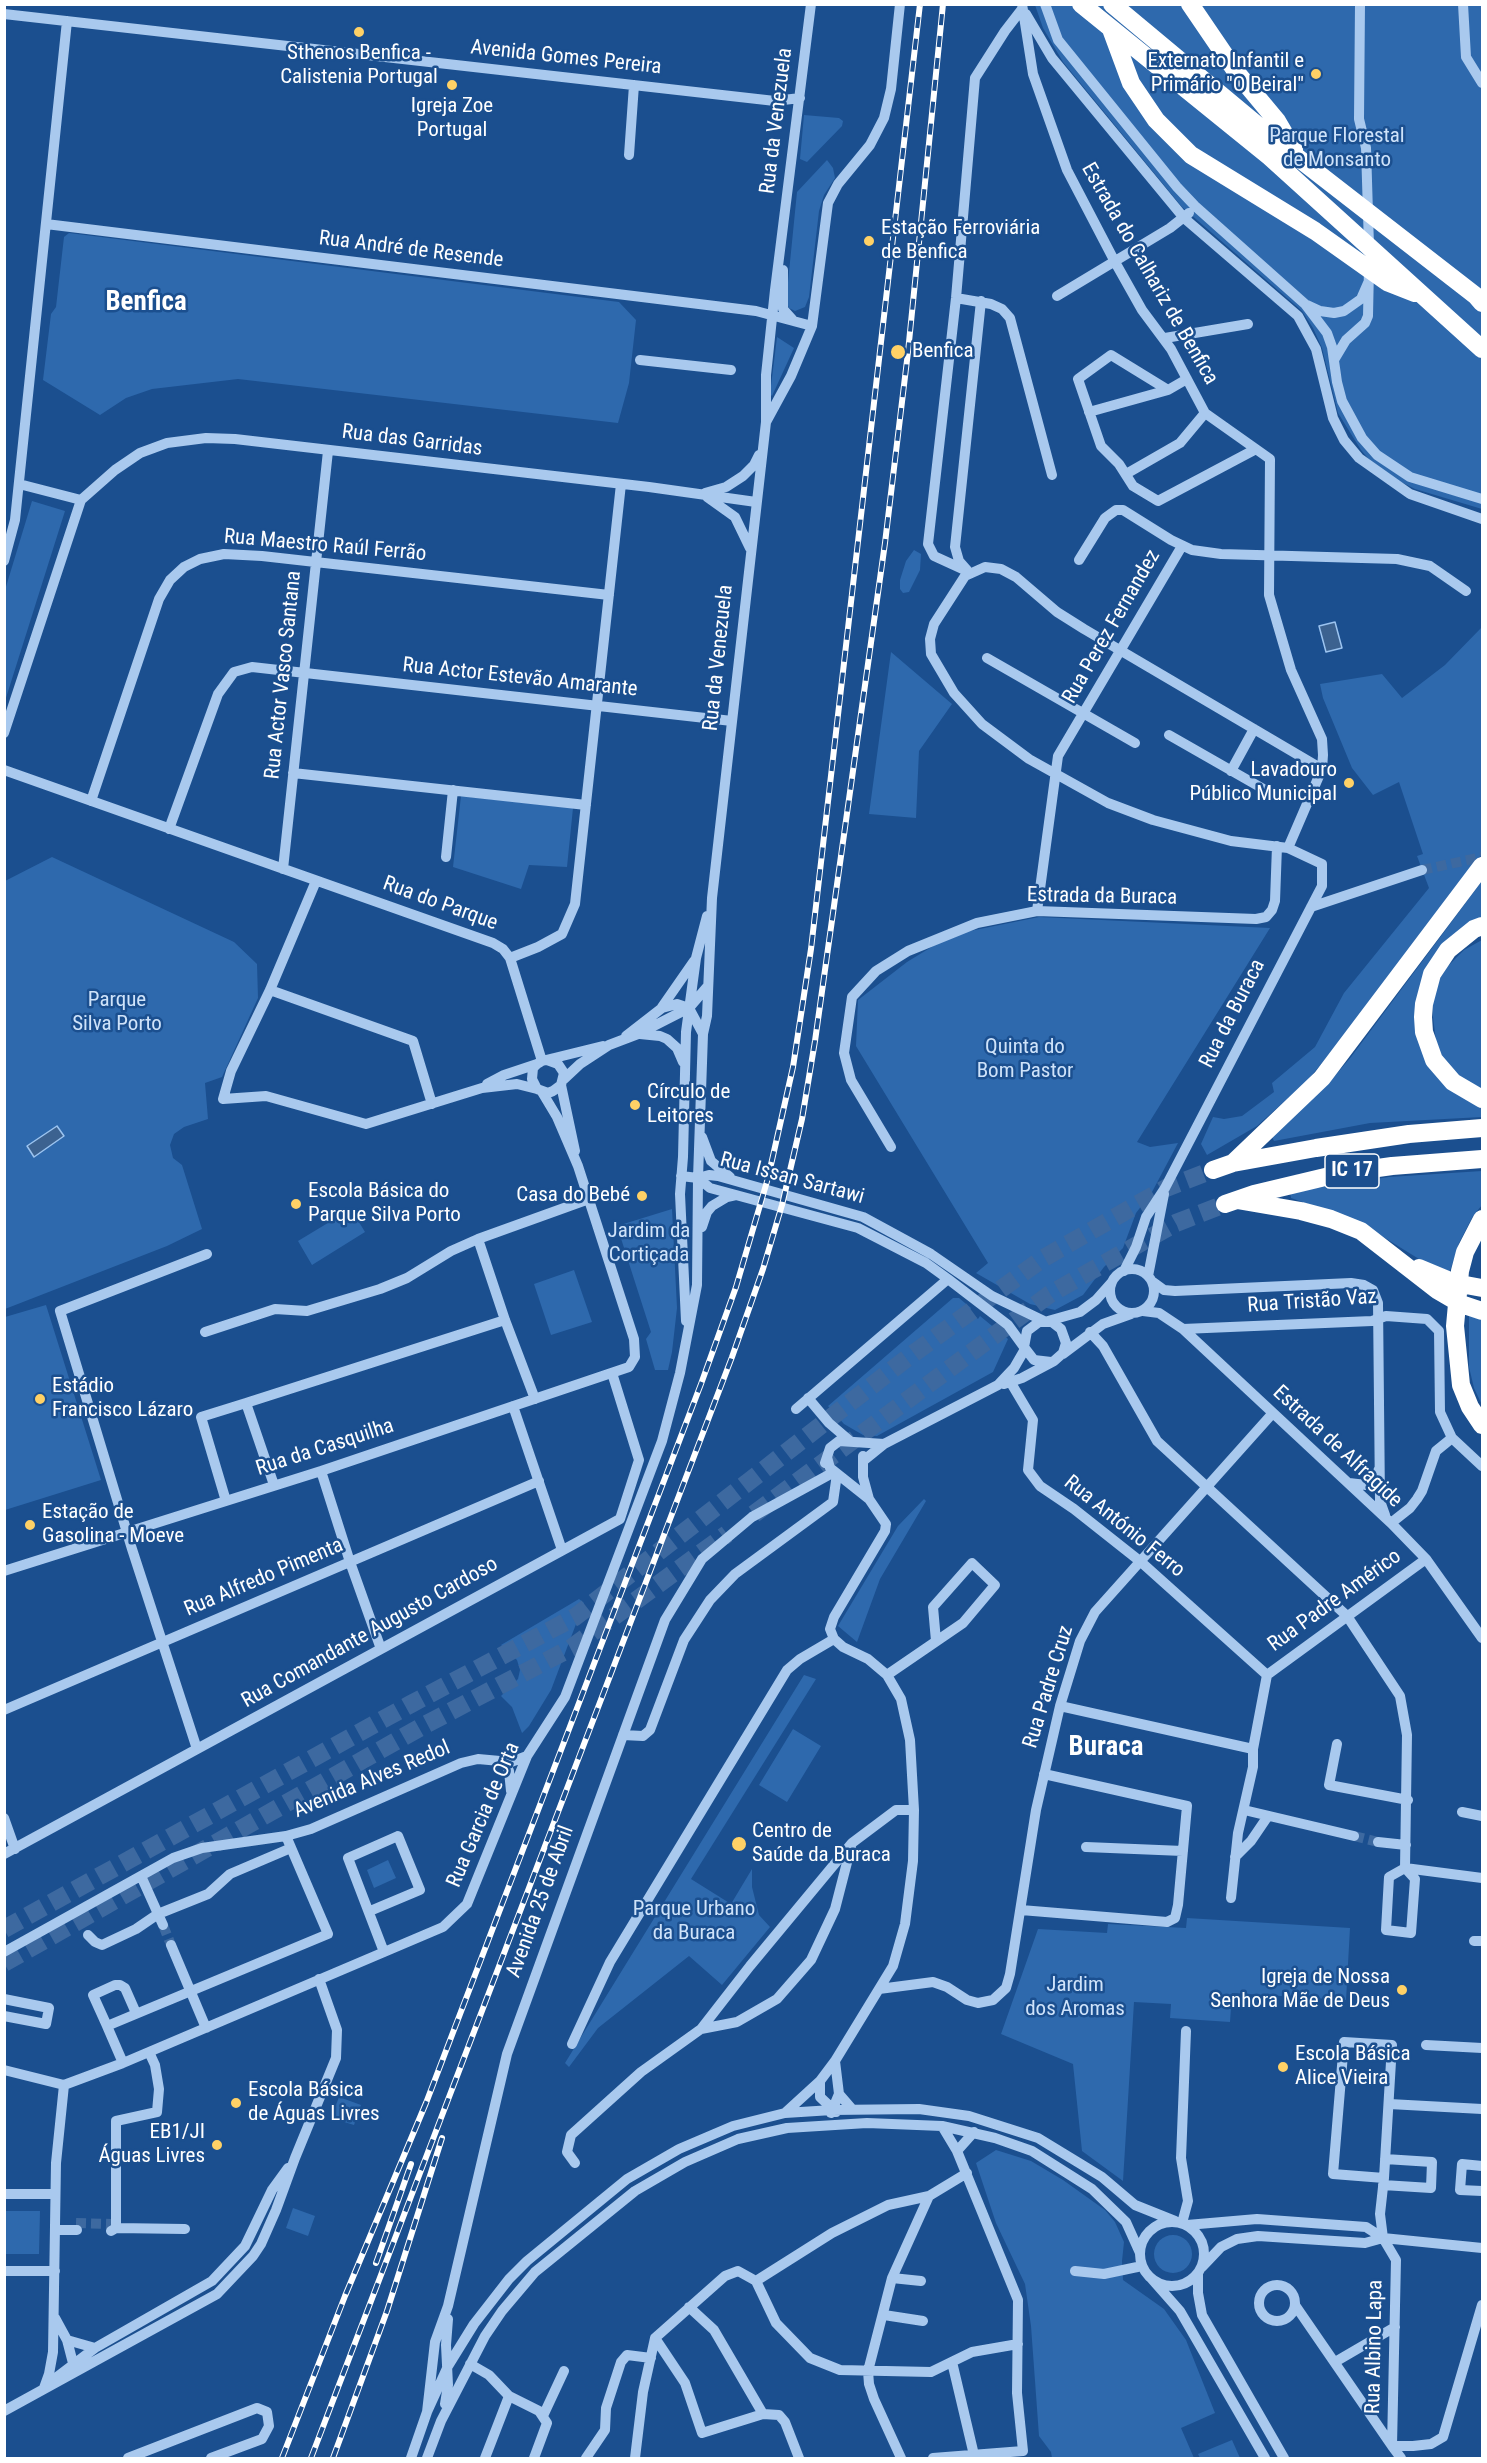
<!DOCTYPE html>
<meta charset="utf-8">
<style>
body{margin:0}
#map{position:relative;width:1487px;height:2463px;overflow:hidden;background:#1b4f8f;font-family:"Roboto Condensed",sans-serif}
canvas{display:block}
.frame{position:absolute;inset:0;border:6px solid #fff;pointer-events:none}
</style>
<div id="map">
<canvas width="1487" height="2463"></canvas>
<div class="frame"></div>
</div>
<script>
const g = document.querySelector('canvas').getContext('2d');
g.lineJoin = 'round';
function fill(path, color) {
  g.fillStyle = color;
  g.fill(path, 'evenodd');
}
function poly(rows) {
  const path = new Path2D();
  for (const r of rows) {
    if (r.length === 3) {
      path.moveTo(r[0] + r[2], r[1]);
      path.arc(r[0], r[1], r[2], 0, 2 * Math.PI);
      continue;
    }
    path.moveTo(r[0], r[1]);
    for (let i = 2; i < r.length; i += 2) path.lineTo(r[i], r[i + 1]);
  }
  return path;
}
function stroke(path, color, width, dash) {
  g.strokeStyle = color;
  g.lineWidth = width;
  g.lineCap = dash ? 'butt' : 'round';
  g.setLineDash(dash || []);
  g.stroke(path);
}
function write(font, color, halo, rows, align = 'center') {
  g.font = font + ' "Roboto Condensed",sans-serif';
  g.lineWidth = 5;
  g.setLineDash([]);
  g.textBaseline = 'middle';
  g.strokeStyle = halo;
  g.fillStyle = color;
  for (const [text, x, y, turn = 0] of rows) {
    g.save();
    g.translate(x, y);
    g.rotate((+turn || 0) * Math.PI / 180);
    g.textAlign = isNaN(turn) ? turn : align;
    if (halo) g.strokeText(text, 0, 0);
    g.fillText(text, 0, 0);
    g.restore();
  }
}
const green = poly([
 [1035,5,1482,5,1482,509,1415,489,1397,480,1371,462,1361,450,1338,413,1322,348,1313,328,1302,311,1182,207,1063,62,1043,28],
 [804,115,839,118,843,121,842,126,807,162,800,159],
 [827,160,833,168,835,178,824,195,819,211,809,297,805,307,795,311,789,308,786,302,797,192],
 [69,233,619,302,636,320,629,383,618,423,238,379,152,389,126,398,100,415,43,380,51,314,56,307,64,237],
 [777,337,794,348,772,396,770,394],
 [32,501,65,511,5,701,5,590],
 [914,550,921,554,920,570,909,592,903,593,900,589,900,580,906,561],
 [1482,627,1482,854,1364,1012,1307,1081,1257,1126,1207,1155,1201,1144,1213,1117,1224,1119,1242,1116,1274,1092,1272,1083,1315,1047,1344,993,1429,888,1417,856,1423,854,1399,782,1373,795,1352,768,1323,698,1320,684,1382,674,1402,698,1445,665],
 [891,652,952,704,919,751,916,818,869,814],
 [461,796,573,808,567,867,529,865,521,889,453,867],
 [52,857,234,942,257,964,258,998,222,1077,205,1083,208,1119,184,1127,174,1134,170,1145,173,1158,182,1165,202,1229,167,1246,5,1309,5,881],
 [1482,881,1482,919,1417,1001,1457,1094,1482,1108,1482,1117,1370,1123,1274,1141,1270,1133,1328,1084,1351,1057],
 [1039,917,1270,928,1137,1142,1150,1147,1178,1143,1152,1192,1136,1213,1123,1248,1104,1267,1083,1295,1055,1310,1030,1304,976,1273,988,1263,856,1046,858,1000,907,962,938,943,965,932],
 [1482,940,1482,1093,1464,1083,1445,1064,1436,1041,1433,1017,1433,1000,1437,983,1447,967,1464,950],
 [1482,1171,1482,1205,1473,1216,1459,1243,1449,1274,1419,1259,1359,1222,1291,1198,1290,1192,1389,1177],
 [351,1209,365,1232,312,1265,298,1241],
 [672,1209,677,1308,672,1352,668,1370,655,1370,646,1339,651,1332,617,1226],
 [574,1270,592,1322,551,1335,534,1284],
 [953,1298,959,1298,971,1308,969,1311,978,1319,980,1316,1008,1339,993,1372,877,1436,863,1435,844,1424,828,1406],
 [46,1305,101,1480,5,1510,5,1317],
 [1469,1315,1482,1320,1482,1405,1474,1388,1469,1367],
 [924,1499,926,1501,880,1579,857,1642,838,1626,898,1526],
 [579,1599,584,1603,551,1690,529,1726,522,1733,512,1707,501,1696,518,1679,520,1670,517,1660,501,1645],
 [804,1675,816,1679,691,1879,731,1904,752,1869,752,1887,759,1915,770,1927,722,1985,689,1956,598,2028,569,2067,565,2063],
 [793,1729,821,1746,787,1802,759,1785],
 [388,1860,396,1878,374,1888,367,1870],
 [1187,1918,1350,1928,1346,2000,1232,1993,1230,2022,1170,2018,1171,2004,1134,2002,1123,2181,1082,2151,1073,2064,1001,2034,1038,1929,1107,1933,1108,1924,1186,1928],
 [339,2097,361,2105,354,2125,331,2118],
 [996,2150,1031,2161,1063,2180,1105,2210,1115,2222,1124,2242,1122,2261,1123,2280,1164,2309,1186,2340,1215,2413,1181,2428,1194,2458,1052,2458,1051,2452,1039,2436,1031,2326,1025,2284,996,2223,976,2163],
 [293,2208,315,2216,308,2236,286,2228],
 [5,2211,40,2211,39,2254,5,2254],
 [1173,2254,19],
 [1232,2440,1240,2458,1200,2458,1198,2454]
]);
const water = poly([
 [1335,622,1342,648,1326,652,1319,626,1335,622],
 [57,1126,64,1136,34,1157,27,1146,57,1126]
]);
const minorTunnel = poly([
 [1422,870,1482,857],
 [1354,1836,1378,1842],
 [163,1925,171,1945],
 [76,2223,111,2224]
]);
const highwayTunnel = poly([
 [754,1514,1050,1294,1176,1223,1225,1204],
 [4,1929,411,1704,575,1617,906,1359,1042,1259,1166,1188,1213,1170],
 [4,1963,421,1727,571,1648,727,1534]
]);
const minor = poly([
 [1022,4,1033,74,1067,170,1115,262,1142,310,1171,349,1205,413,1270,459,1269,595,1291,670,1322,739,1323,755,1322,769,1288,848,1322,864,1322,886,1165,1188,1146,1217,1136,1247,1124,1271],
 [1045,4,1058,40,1177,187,1195,206,1305,304,1327,333,1332,347,1337,382,1342,401,1362,438,1377,455,1410,477,1482,499],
 [1360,4,1359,119,1366,148,1369,246],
 [1463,4,1466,57,1482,83],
 [4,14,775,101,800,98],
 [1026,14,1052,58,1184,218,1298,316,1316,349,1333,418,1344,440,1359,458,1410,494,1482,519],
 [629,155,634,85],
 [46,224,756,311,812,326],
 [783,270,783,309,792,319],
 [1057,296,1170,228,1189,213],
 [956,298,991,304,1002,309,1010,318,1052,475],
 [1307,305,1320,311,1334,313,1344,311,1361,299,1368,283],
 [1165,338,1248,324],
 [640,360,731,370],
 [1334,360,1346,340,1365,323,1368,316,1369,268],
 [1168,390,1111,355,1078,379,1101,446,1119,464,1133,486,1158,501,1256,449],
 [1089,412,1168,390,1187,379],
 [766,422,791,376,812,326,828,203,838,184,870,145,884,118,891,89,900,4],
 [1126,474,1180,443,1205,413],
 [19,484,81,500],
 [705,493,726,487,743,476,754,465,759,455],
 [707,497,735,517,750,548],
 [1079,560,1105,518,1116,510,1123,510,1171,540,1192,550,1221,554,1397,559,1430,566,1466,591],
 [4,561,15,520,67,21],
 [967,570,959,561,955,547,981,301],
 [969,572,934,556,928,544,956,298,975,78,1005,31,1022,9],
 [987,658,1135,743],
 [4,733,81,500,115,470,140,453,167,443,206,438,235,439,649,487,756,502],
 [1169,735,1274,795],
 [4,770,493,943,503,949,510,958,542,1061],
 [1231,771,1254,729],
 [293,773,586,805],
 [91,801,159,599,170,580,184,567,200,559,224,554,262,556,609,595],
 [169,829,218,694,234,672,252,667,732,721],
 [1288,848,1231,841,1153,820,1108,803,1029,759,982,724,954,693,931,654,930,639,934,624,965,576,985,567,1001,569,1016,577,1057,612,1084,629,1322,769],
 [446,857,453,790],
 [283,869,328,451],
 [316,881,270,990,231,1071,223,1099,266,1096,366,1124,482,1088,517,1084,537,1089],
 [1311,907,1422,870],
 [1037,911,1058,756,1182,546],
 [510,958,538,947,562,934,575,904,621,484],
 [270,990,413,1041,432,1104],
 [662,1007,694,961],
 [640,1034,660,1036,667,1039,677,1048,683,1062],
 [626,1036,662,1008,677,1004,689,1008,703,1034],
 [547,1060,558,1064,564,1073,561,1085,553,1091,548,1093,537,1089,532,1079,533,1068,537,1064,542,1061,603,1046],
 [564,1079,580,1064,609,1045,638,1034,689,1008,707,987],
 [487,1084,504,1075,537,1064],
 [561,1085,575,1151],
 [702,1137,711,1161,730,1177],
 [891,1147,851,1080,844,1053,852,997,876,971,908,951,977,923,1037,911,1256,919,1266,917,1272,910,1275,901,1277,846],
 [681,1176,698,1178,709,1175,718,1176,863,1217,931,1254,992,1296,1044,1321],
 [698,1178,710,1188,858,1228,926,1263,948,1279,1008,1325,1024,1347],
 [702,1227,707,1212,712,1206,727,1197,736,1195],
 [478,1239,505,1320,535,1399],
 [1132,1291,22],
 [1148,1276,1164,1194],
 [1153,1282,1164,1290,1175,1291,1351,1283,1364,1285,1373,1290,1378,1303,1380,1501,1385,1515],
 [1143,1311,1159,1313,1183,1329,1391,1523,1426,1559,1482,1638],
 [686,1321,680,1194,683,1157,686,1032,696,958,707,916],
 [1048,1321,1080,1312,1096,1300,1112,1282],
 [1183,1329,1372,1321,1386,1316,1427,1319,1439,1331,1440,1412,1452,1438,1482,1466],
 [205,1332,275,1309,307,1311,380,1289,407,1278,451,1251,478,1239,589,1199],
 [1090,1332,1103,1346,1157,1441,1347,1616,1400,1696,1407,1735,1405,1868,1415,1879,1411,1933,1386,1930,1389,1877,1405,1868],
 [1063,1354,1103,1324,1131,1314],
 [1011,1383,1033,1420,1028,1470,1040,1486,1074,1509,1141,1562,1267,1675],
 [1004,1384,1022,1378,1054,1361,1063,1353,1066,1343,1061,1329,1052,1322,1039,1322,1027,1331,1024,1347,1034,1360,1051,1362],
 [808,1398,829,1423,850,1441],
 [246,1403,505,1320],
 [513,1406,562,1550],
 [796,1409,948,1279],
 [863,1456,863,1477,869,1499],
 [863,1461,884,1444,998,1385,1014,1368,1025,1349],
 [825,1463,830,1448,839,1441,884,1444],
 [321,1471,350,1562,381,1649],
 [1349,1483,1366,1485,1375,1478,1379,1469],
 [226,1501,201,1417,246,1403,274,1485],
 [1391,1523,1410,1508,1417,1499,1422,1491,1436,1451,1452,1438],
 [4,1571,321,1471,629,1367,635,1357,634,1339,578,1166,557,1117,542,1092],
 [887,1675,963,1623,995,1585,972,1563,933,1607,936,1641],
 [1267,1675,1426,1559],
 [1060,1706,1253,1749],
 [4,1710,539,1481],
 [623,1735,643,1736,650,1730,684,1640,710,1600,735,1574,833,1502,837,1474],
 [1337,1744,1329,1785,1408,1800],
 [197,1749,132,1549,60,1311,207,1254],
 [504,1760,509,1771,511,1791],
 [1244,1810,1354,1836],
 [1462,1812,1482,1816],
 [4,1818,15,1849],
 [1378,1842,1406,1845],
 [1086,1847,1183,1851],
 [4,1854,620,1519,639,1460,612,1373],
 [1235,1857,1251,1841,1268,1816],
 [1405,1868,1482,1878],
 [141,1876,163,1925],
 [1231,1898,1238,1833,1253,1767,1253,1749,1267,1675],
 [1021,1910,1167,1922,1175,1918,1178,1905,1187,1806,1044,1774],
 [370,1911,420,1890,398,1836,348,1858,384,1952],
 [88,1935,95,1942,102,1945,136,1929,158,1914,208,1894,230,1874,291,1848],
 [1474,1941,1482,1941],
 [171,1945,206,2028],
 [4,1952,173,1858,202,1848,286,1836,311,1829,461,1763,478,1759,511,1762,527,1756],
 [879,1989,933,1982,947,1987,967,2000,978,2003,993,2000,1006,1988,1010,1974,1036,1810,1060,1706,1080,1641,1095,1612,1272,1414],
 [4,1999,49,2008,46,2024,4,2016],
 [136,2013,125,1988,120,1985,115,1985,93,1995,107,2026,328,1934,286,1836],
 [107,2026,123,2063],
 [701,2029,737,2022,777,1999,811,1960,835,1909,851,1847],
 [572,2044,610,1962,787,1670,800,1659,834,1639],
 [1426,2045,1482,2048],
 [835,2061,839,2094,852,2109],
 [4,2070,64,2085,123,2063,443,1927,467,1904,527,1756,565,1697,662,1441,680,1373,697,1285,698,1178,703,1034,707,1016,712,898,766,422,766,375,775,290,811,4],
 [820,2081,820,2097,836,2112],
 [1389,2104,1482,2109],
 [785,2113,820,2081,835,2061,893,1966,905,1924,913,1861,914,1810,910,1740,901,1699,887,1675,868,1659,843,1647,834,1639,830,1629,834,1617,885,1531,886,1524,869,1499,830,1468,827,1457],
 [831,2113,839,2094],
 [942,2126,957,2151],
 [974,2132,957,2151,1018,2300,1017,2393,1023,2451],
 [575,2163,567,2152,571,2135,641,2072,701,2029,750,1966,852,1843,896,1810,914,1810],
 [1482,2166,1462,2164,1460,2190,1482,2191],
 [1384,2178,1333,2174,1344,2042,1392,2045,1384,2178,1380,2214,1383,2238,1396,2260,1392,2446,1401,2458],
 [1383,2185,1431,2188,1432,2162,1385,2159],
 [4,2194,55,2194],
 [1172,2254,32],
 [1182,2223,1188,2201,1181,2158,1186,2031],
 [1187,2225,1257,2219,1366,2227,1383,2238],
 [116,2228,116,2121,157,2112,159,2089,155,2065,149,2052],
 [55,2230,77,2230],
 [111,2231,116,2228,185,2229],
 [1202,2267,1221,2247,1237,2239,1258,2236,1365,2243,1383,2238,1482,2248],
 [4,2271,55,2271],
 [1075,2271,1104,2274,1142,2266],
 [1198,2274,1198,2293,1202,2315,1284,2458],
 [1150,2277,1180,2311,1265,2458],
 [892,2278,921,2281],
 [756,2281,776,2323,810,2358,840,2370,931,2372,972,2352,1018,2344],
 [756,2281,832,2233,888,2205,929,2196,967,2173],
 [1277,2303,18],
 [1295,2305,1392,2446,1413,2446,1431,2444,1443,2437,1482,2305],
 [689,2307,714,2330,763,2414],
 [884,2315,923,2321],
 [55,2318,67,2340,74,2367],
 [655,2338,685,2383,702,2433,763,2414,779,2415,785,2422,799,2458],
 [67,2340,95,2348],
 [952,2362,974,2455],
 [1335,2362,1395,2327],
 [470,2364,489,2375,509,2396,539,2411,547,2423,534,2458],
 [57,2377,95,2348,212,2281,245,2246,272,2190,288,2168],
 [44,2388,49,2374,53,2352,56,2163,64,2085],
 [445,2404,448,2385,446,2345,448,2319],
 [4,2411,217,2294,253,2256,261,2244,276,2210,295,2158,336,2058,337,2030,319,1979],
 [427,2412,435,2342,448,2306,507,2054,665,1620,702,1559,752,1517,834,1472],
 [543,2416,564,2371],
 [128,2458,257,2408,267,2412,269,2426,262,2439,211,2458],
 [411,2458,427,2412,448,2366,474,2324,509,2279,527,2261,627,2179,679,2149,733,2126,785,2113,832,2110,919,2109,969,2116,1038,2138,1102,2177,1135,2205,1175,2221],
 [427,2458,441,2421,485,2336,502,2311,535,2272,635,2191,685,2162,738,2139,787,2128,867,2123,942,2126,995,2138,1032,2151,1092,2189,1126,2222,1140,2253],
 [485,2458,509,2396],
 [586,2458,605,2430,606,2408,621,2362,627,2355,651,2358],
 [635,2458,643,2392,655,2338,725,2276,738,2271,756,2281],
 [901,2458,874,2399,869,2384,868,2371,892,2278,929,2196],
 [933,2458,1023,2451]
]);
const highway = poly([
 [1081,4,1270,157,1482,349],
 [1112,4,1275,140,1476,296,1482,303],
 [1190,4,1237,73,1277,121,1294,150],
 [1111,29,1131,83,1156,120,1191,155,1315,231,1387,282,1415,293],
 [1482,926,1474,929,1448,950,1432,974,1424,1004,1423,1017,1424,1032,1434,1060,1453,1082,1482,1099],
 [1233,1163,1322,1078,1482,866],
 [1213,1170,1233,1163,1316,1148,1409,1134,1482,1128],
 [1237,1200,1301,1211,1331,1219,1361,1231,1437,1290,1461,1304,1482,1311],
 [1225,1204,1254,1194,1342,1173,1392,1166,1482,1159],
 [1482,1219,1465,1252,1460,1271,1455,1326,1461,1385,1470,1407,1482,1425],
 [1419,1268,1455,1283,1482,1288]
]);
const rail = poly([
 [376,2263,411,2164],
 [282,2458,345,2296,426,2103,701,1384,736,1287,768,1178,793,1067,811,949,920,4],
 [311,2458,732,1357,763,1269,782,1205,802,1119,815,1041,885,543,908,352,943,4],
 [333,2458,387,2311,442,2138]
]);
const markers = [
 [359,32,6,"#ffd166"],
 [1316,74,6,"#ffd166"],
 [452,85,6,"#ffd166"],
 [869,241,6,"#ffd166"],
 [898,352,8,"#ffd166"],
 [1349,783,6,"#ffd166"],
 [635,1105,6,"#ffd166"],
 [642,1196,6,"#ffd166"],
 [296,1204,6,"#ffd166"],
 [40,1399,6,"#ffd166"],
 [30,1525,6,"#ffd166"],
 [739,1844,8,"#ffd166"],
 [1402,1990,6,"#ffd166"],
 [1283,2067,6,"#ffd166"],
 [236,2103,6,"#ffd166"],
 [217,2145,6,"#ffd166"]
];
const shields = [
 [1352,1171,54]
];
const shieldNames = [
 ["IC 17",1352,1171]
];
const poiNames = [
 ["Sthenos Benfica -",359,54,"center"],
 ["Calistenia Portugal",359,78,"center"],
 ["Externato Infantil e",1304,62,"right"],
 ["Primário \"O Beiral\"",1304,86,"right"],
 ["Igreja Zoe",452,107,"center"],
 ["Portugal",452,131,"center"],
 ["Estação Ferroviária",881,229],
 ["de Benfica",881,253],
 ["Benfica",912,352],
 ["Lavadouro",1337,771,"right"],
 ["Público Municipal",1337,795,"right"],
 ["Círculo de",647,1093],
 ["Leitores",647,1117],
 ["Escola Básica do",308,1192],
 ["Parque Silva Porto",308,1216],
 ["Casa do Bebé",630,1196,"right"],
 ["Estádio",52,1387],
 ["Francisco Lázaro",52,1411],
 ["Estação de",42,1513],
 ["Gasolina - Moeve",42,1537],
 ["Centro de",752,1832],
 ["Saúde da Buraca",752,1856],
 ["Igreja de Nossa",1390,1978,"right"],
 ["Senhora Mãe de Deus",1390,2002,"right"],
 ["Escola Básica",1295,2055],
 ["Alice Vieira",1295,2079],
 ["Escola Básica",248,2091],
 ["de Águas Livres",248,2115],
 ["EB1/JI",205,2133,"right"],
 ["Águas Livres",205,2157,"right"]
];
const streetNames = [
 ["Avenida Gomes Pereira",566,58,6],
 ["Rua da Venezuela",777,121,-83],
 ["Rua André de Resende",411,250,7],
 ["Estrada do Calhariz de Benfica",1149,274,60],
 ["Rua das Garridas",412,441,7],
 ["Rua Maestro Raúl Ferrão",325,546,5],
 ["Rua Perez Fernandez",1112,627,-60],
 ["Rua da Venezuela",719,658,-84],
 ["Rua Actor Vasco Santana",284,675,-84],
 ["Rua Actor Estevão Amarante",520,678,6],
 ["Estrada da Buraca",1102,897,1],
 ["Rua do Parque",440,904,20],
 ["Rua da Buraca",1233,1014,-63],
 ["Rua Issan Sartawi",792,1179,15],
 ["Rua Tristão Vaz",1312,1302,-4],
 ["Estrada de Alfragide",1337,1447,43],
 ["Rua da Casquilha",325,1448,-18],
 ["Rua António Ferro",1124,1527,39],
 ["Rua Alfredo Pimenta",264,1578,-23],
 ["Rua Padre Américo",1335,1601,-36],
 ["Rua Comandante Augusto Cardoso",370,1633,-29],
 ["Rua Padre Cruz",1049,1687,-73],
 ["Avenida Alves Redol",372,1780,-23],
 ["Rua Garcia de Orta",484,1815,-67],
 ["Avenida 25 de Abril",541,1902,-70],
 ["Rua Albino Lapa",1375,2347,-89]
];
const parkNames = [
 ["Parque Florestal",1337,137],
 ["de Monsanto",1337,161],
 ["Parque",117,1001],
 ["Silva Porto",117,1025],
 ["Quinta do",1025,1048],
 ["Bom Pastor",1025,1072],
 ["Jardim da",649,1232],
 ["Cortiçada",649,1256],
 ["Parque Urbano",694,1910],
 ["da Buraca",694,1934],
 ["Jardim",1075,1986],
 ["dos Aromas",1075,2010]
];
const districtNames = [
 ["Benfica",146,303],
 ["Buraca",1106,1748]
];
fill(green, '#2e69ad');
fill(water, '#3c6290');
stroke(water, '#9cc4f0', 1.5);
stroke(minorTunnel, '#3d69a0', 10, [10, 5]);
stroke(highwayTunnel, '#3d69a0', 18, [18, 9]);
stroke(minor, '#a9c9ee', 10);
stroke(highway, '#fff', 18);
stroke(rail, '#fff', 6);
stroke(rail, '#1b4f8f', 4, [11]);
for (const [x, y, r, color] of markers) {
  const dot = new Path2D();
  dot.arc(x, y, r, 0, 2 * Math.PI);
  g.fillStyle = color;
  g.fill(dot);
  stroke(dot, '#1b4f8f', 2);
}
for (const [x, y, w] of shields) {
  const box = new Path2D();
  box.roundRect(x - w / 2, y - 17, w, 34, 4.5);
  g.fillStyle = '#1b4f8f';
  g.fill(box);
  stroke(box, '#fff', 1.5);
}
write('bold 20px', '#fff', null, shieldNames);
write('21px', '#fff', '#1b4f8f', poiNames, 'left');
write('21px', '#fff', '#1b4f8f', streetNames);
write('21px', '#cfe3fa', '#1b4f8f', parkNames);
write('bold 27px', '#fff', '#1b4f8f', districtNames);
</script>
